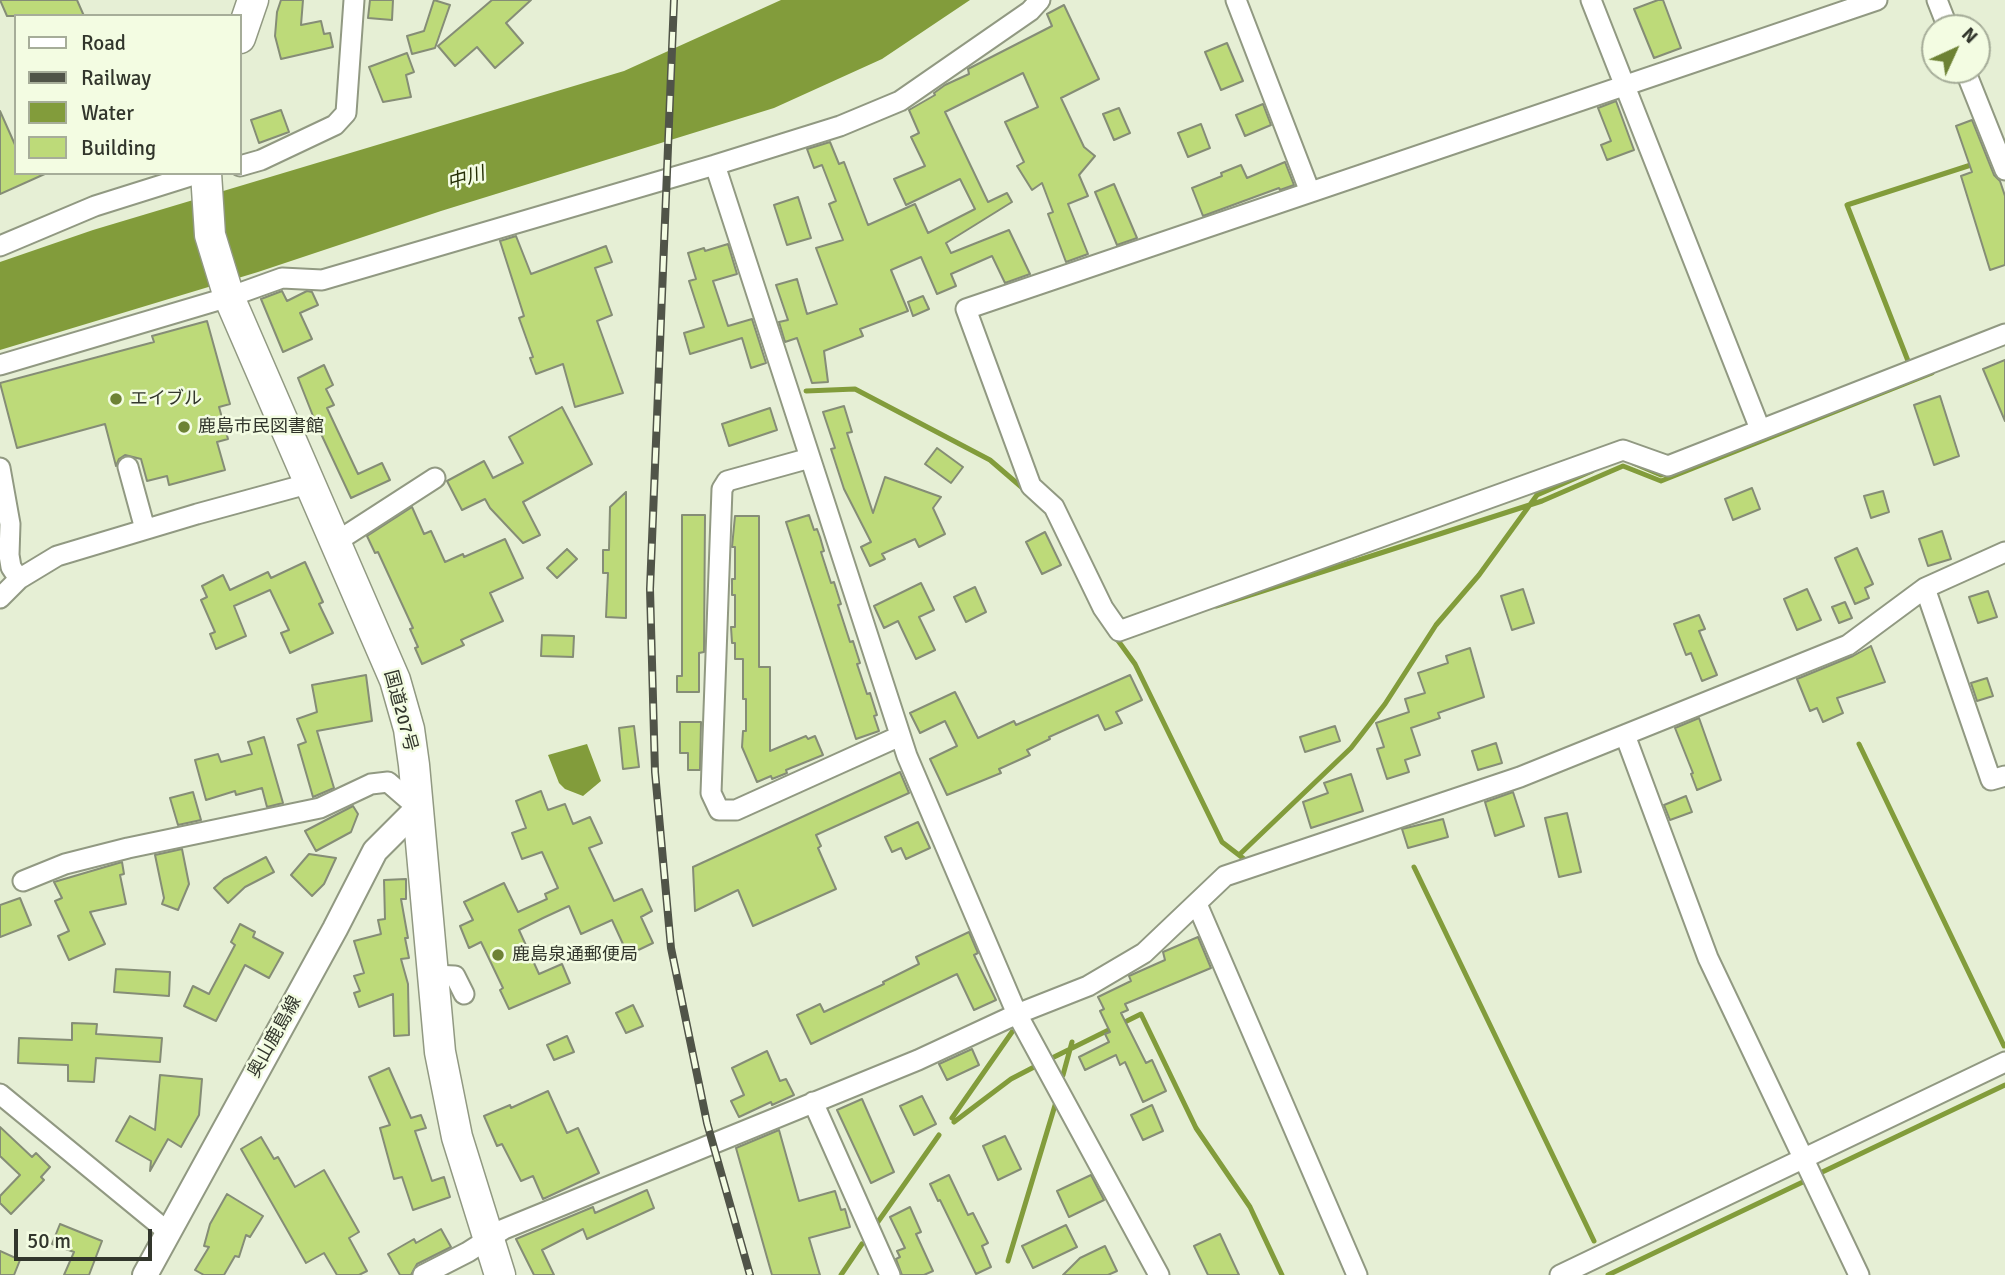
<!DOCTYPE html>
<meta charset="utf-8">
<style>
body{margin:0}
#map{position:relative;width:2005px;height:1275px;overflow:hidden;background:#e6efd5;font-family:Signika,sans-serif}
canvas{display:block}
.legend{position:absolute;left:14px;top:14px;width:228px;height:161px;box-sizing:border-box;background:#f3fce2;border:2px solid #a6ad99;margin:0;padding:9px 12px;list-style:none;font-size:21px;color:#32362c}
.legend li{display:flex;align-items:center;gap:14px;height:35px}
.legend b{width:35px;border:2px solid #a6ad99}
.north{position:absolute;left:1921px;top:14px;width:70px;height:70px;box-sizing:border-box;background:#f3fce2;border:2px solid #a6ad99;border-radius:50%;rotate:45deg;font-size:19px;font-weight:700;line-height:28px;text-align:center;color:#32362c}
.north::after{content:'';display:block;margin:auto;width:24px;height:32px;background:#6d8234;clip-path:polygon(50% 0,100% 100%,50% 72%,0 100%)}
.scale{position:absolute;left:14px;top:1229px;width:138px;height:32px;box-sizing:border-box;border:4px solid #32362c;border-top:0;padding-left:9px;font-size:21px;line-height:24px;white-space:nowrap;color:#32362c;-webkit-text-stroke:5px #f3fce2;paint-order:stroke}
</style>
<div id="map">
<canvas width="2005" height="1275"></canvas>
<ul class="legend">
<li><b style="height:9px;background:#fff"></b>Road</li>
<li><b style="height:9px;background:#505448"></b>Railway</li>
<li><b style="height:19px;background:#829c3b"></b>Water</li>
<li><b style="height:19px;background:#bdda79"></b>Building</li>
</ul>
<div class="north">N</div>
<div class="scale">50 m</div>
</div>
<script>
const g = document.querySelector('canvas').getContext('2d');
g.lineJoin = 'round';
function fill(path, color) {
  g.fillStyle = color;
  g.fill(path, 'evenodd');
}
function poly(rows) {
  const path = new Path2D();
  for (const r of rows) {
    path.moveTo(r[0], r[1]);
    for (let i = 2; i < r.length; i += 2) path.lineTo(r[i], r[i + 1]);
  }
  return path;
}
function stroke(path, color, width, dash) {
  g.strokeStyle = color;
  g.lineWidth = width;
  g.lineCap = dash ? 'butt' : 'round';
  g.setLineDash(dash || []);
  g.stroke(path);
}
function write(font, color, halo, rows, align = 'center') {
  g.font = font + ' Signika,"Noto Sans JP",sans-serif';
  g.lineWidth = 5;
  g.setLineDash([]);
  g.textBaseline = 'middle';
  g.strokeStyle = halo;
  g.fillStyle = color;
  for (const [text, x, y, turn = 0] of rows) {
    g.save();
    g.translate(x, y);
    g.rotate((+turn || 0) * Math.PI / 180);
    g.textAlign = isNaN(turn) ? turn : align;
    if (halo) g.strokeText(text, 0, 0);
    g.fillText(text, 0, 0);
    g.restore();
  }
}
const water = poly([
 [781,0,970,0,882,59,774,108,441,211,258,272,0,350,0,262,93,230,624,71],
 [587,744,601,781,583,796,565,789,559,783,548,755]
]);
const stream = poly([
 [1910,366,1847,205,1974,164],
 [806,391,855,389,990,460,1026,491],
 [1633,463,1661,475,1669,472],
 [1216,606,1542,501,1623,466,1661,481,1932,373],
 [1114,635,1135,664,1222,842,1248,862],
 [1859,744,2004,1046],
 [1239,855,1351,748,1385,704,1436,625,1479,575,1537,495,1592,471],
 [1414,867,1594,1241],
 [1052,1058,1141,1014,1196,1128,1250,1207,1282,1275],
 [1063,1075,1072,1042],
 [952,1118,1012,1032],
 [954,1122,1011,1079,1036,1066],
 [1816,1175,2005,1085],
 [875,1226,939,1135],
 [1008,1261,1056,1102],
 [841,1275,862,1244],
 [1608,1275,1807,1180]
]);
const building = poly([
 [0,0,77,0,84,16,7,16,0,0],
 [281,0,303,0,301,25,321,21,324,34,330,33,333,47,281,59,275,36,277,12,281,0],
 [370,0,393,0,392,20,368,18,370,0],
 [434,0,450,5,435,48,412,54,407,36,424,31,434,0],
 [492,0,531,0,506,23,523,43,495,68,477,47,455,66,438,46,492,0],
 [1658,0,1663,0,1681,48,1654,58,1634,9,1658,0],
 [1064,5,1099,79,1061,98,1084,147,1095,156,1079,175,1088,196,1068,204,1088,254,1066,262,1048,214,1053,212,1042,183,1032,190,1017,166,1024,162,1005,122,1038,107,1023,73,945,112,988,202,1007,193,1012,202,946,243,951,253,1009,230,1030,274,1005,283,992,256,951,274,956,286,937,294,921,257,891,270,908,311,860,329,863,336,824,351,828,382,812,383,797,338,785,342,779,322,788,320,776,285,797,279,807,314,837,304,816,248,843,240,829,204,836,201,822,165,814,168,807,149,830,142,839,164,844,162,868,225,915,204,928,233,975,209,960,179,906,205,894,179,925,166,911,137,919,133,909,110,935,95,934,93,945,85,969,74,968,69,1052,26,1047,14,1064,5],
 [1227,43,1243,81,1221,90,1205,52,1227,43],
 [407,53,414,72,406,75,411,97,383,102,369,67,407,53],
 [1616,101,1634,150,1607,160,1601,145,1611,141,1598,108,1616,101],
 [1263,104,1271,125,1245,136,1236,115,1263,104],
 [1119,108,1130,133,1114,140,1103,114,1119,108],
 [281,110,289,132,259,143,251,120,281,110],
 [0,111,16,147,16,173,47,173,0,194,0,111],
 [1972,120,1994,175,2000,181,2005,196,2005,265,1990,270,1961,176,1972,172,1956,126,1972,120],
 [1201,124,1210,148,1188,157,1178,133,1201,124],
 [1285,162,1294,185,1280,190,1279,188,1203,216,1192,188,1222,176,1221,173,1241,165,1247,178,1285,162],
 [1114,184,1137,238,1117,245,1095,192,1114,184],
 [798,197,811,238,787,245,774,205,798,197],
 [516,236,531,274,606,246,612,262,595,268,612,315,597,321,623,393,575,407,563,364,536,374,530,358,533,357,519,318,524,316,500,241,516,236],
 [728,244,737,274,713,281,728,326,752,319,766,363,751,368,742,338,690,354,684,333,704,327,689,281,696,279,688,253,704,248,705,251,728,244],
 [282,291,287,301,307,291,312,292,318,305,300,313,312,339,283,352,261,299,282,291],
 [923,296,929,309,913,316,908,302,923,296],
 [207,321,230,404,219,407,228,439,217,442,225,470,169,485,167,476,147,481,141,459,125,455,119,459,116,466,105,424,17,448,0,383,154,342,152,336,207,321],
 [2005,360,2005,421,1983,369,2005,360],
 [324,365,333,385,326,389,334,405,327,408,358,474,382,463,390,480,351,498,315,421,298,378,324,365],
 [1940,396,1959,456,1934,465,1914,405,1940,396],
 [844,406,852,432,847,433,873,513,885,477,941,497,933,508,945,534,919,547,915,539,882,554,885,559,870,566,861,547,871,542,844,489,831,449,835,448,823,412,844,406],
 [562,407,592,464,523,502,540,535,523,543,490,508,485,499,462,510,447,481,484,461,493,478,523,463,509,437,562,407],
 [770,408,777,430,729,446,722,424,770,408],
 [937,448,963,467,951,483,925,464,937,448],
 [1752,488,1760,509,1733,520,1725,499,1752,488],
 [1883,491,1889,512,1871,518,1864,496,1883,491],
 [626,492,626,618,606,617,608,573,603,573,603,550,609,550,610,507,626,492],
 [412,507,424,534,431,531,445,562,463,554,464,557,505,539,523,578,490,593,503,621,461,640,464,645,422,664,415,648,418,647,410,629,413,628,378,552,375,553,367,536,412,507],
 [682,515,705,515,704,652,699,653,699,692,677,692,677,676,682,676,682,515],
 [809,515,814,530,817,529,820,537,824,551,821,552,831,583,834,582,841,604,838,605,850,642,853,641,860,663,857,664,867,694,870,693,877,715,874,716,879,731,856,739,786,522,809,515],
 [735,516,759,516,759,667,770,667,770,751,806,736,808,739,815,736,823,755,786,770,787,773,772,779,771,776,757,782,742,747,743,731,746,731,746,699,743,699,743,659,735,659,735,643,732,643,731,627,735,627,735,595,732,595,732,579,735,579,735,547,732,547,735,516],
 [1942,531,1951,559,1928,566,1919,539,1942,531],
 [1045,532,1061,565,1042,574,1026,542,1045,532],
 [1857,548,1873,584,1865,588,1869,598,1855,604,1835,558,1857,548],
 [567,549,577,559,557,578,547,568,567,549],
 [305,562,323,602,319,604,333,633,290,653,281,633,289,630,270,590,234,606,246,636,216,649,210,634,215,632,201,600,207,597,202,586,223,575,230,590,268,572,271,578,305,562],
 [921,583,934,610,919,617,935,650,916,659,898,621,884,628,874,606,921,583],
 [975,587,986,612,966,622,954,597,975,587],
 [1523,589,1534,623,1512,630,1501,596,1523,589],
 [1807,589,1821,620,1797,630,1784,599,1807,589],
 [1988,591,1997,617,1978,623,1969,597,1988,591],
 [1845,602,1852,618,1839,623,1832,607,1845,602],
 [1699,615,1705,629,1699,631,1717,675,1702,681,1691,653,1686,655,1674,624,1699,615],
 [542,635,574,636,573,657,541,656,542,635],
 [1871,646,1885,682,1837,698,1843,713,1823,722,1817,708,1810,711,1797,679,1853,656,1871,646],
 [1470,648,1484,697,1438,713,1440,718,1411,728,1420,755,1405,760,1409,772,1387,779,1377,749,1384,747,1376,723,1409,712,1405,699,1425,693,1418,673,1448,663,1446,656,1470,648],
 [366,675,372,721,317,731,334,788,313,797,298,745,306,742,297,719,317,712,312,685,366,675],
 [1130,675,1142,700,1116,712,1122,723,1105,730,1098,715,1049,737,1050,739,1027,750,1030,755,999,769,1001,773,947,795,930,759,957,746,945,721,920,733,910,713,955,692,978,738,1014,721,1016,725,1130,675],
 [1987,678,1993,696,1977,701,1971,683,1987,678],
 [1699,718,1721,780,1697,790,1691,774,1693,773,1675,728,1699,718],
 [680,722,701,722,700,770,688,770,688,753,680,753,680,722],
 [634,726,639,767,623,769,619,728,634,726],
 [1335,726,1340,741,1305,752,1300,737,1335,726],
 [264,737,283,803,267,807,262,788,236,795,235,791,206,800,195,760,218,754,221,762,252,754,248,742,264,737],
 [1496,743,1502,763,1478,770,1472,751,1496,743],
 [900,772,909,793,816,835,821,846,818,848,836,889,753,926,738,890,695,911,693,867,900,772],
 [1351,774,1363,811,1311,828,1303,802,1328,793,1324,783,1351,774],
 [541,791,548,810,565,804,573,824,590,817,602,843,589,848,614,901,642,889,652,911,641,917,653,943,628,955,612,920,581,934,569,906,543,918,519,930,539,974,562,964,570,983,509,1009,500,990,503,988,481,942,469,948,460,926,473,920,464,902,504,883,518,912,547,899,545,894,558,888,542,852,522,859,512,833,526,828,516,801,541,791],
 [193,792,201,820,178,825,170,798,193,792],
 [1513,792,1524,826,1495,836,1485,802,1513,792],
 [1686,796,1692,812,1670,820,1664,805,1686,796],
 [353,806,358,814,351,832,316,851,305,831,353,806],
 [1567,813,1581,872,1559,877,1545,818,1567,813],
 [1443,819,1448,837,1408,848,1402,829,1443,819],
 [918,822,930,848,906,859,901,848,892,852,885,837,918,822],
 [182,849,189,884,178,910,162,904,164,898,155,855,182,849],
 [309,854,336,858,324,884,312,896,291,875,309,854],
 [266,857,274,872,245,887,228,903,214,888,224,879,266,857],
 [122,862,124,874,120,875,126,904,90,912,105,944,69,960,58,936,69,931,55,901,62,898,54,882,122,862],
 [406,879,406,899,401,899,408,938,405,938,409,958,401,959,408,984,409,1035,394,1036,393,994,359,1007,354,993,360,991,354,976,364,973,354,941,381,934,378,920,385,919,384,880,406,879],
 [20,898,31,925,0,937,0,905,20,898],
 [240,924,255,932,253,937,283,953,269,978,245,965,216,1021,184,1006,193,986,209,994,235,945,231,942,240,924],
 [969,932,978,953,974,955,996,1000,974,1010,957,974,811,1044,797,1015,820,1004,824,1012,884,984,883,982,919,964,916,957,969,932],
 [1198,937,1211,968,1125,1004,1128,1010,1121,1013,1146,1063,1152,1060,1166,1091,1143,1102,1125,1062,1120,1065,1116,1055,1085,1070,1079,1057,1109,1042,1105,1034,1110,1032,1100,1011,1104,1009,1098,997,1131,981,1129,976,1165,960,1163,952,1198,937],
 [116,969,170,972,169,996,114,992,116,969],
 [633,1005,643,1026,626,1033,616,1013,633,1005],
 [72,1023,97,1024,96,1034,162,1038,160,1062,96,1058,94,1082,68,1081,68,1065,18,1063,19,1038,72,1040,72,1023],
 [567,1036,574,1052,554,1060,547,1045,567,1036],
 [972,1049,979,1065,947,1080,939,1064,972,1049],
 [767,1051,780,1081,786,1079,794,1095,772,1105,771,1102,739,1117,731,1101,744,1095,732,1068,767,1051],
 [389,1068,411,1118,421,1115,426,1128,415,1131,432,1181,444,1177,450,1197,413,1210,402,1177,394,1179,380,1128,390,1125,369,1077,389,1068],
 [160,1075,202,1079,199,1115,181,1147,168,1139,150,1171,151,1161,116,1141,130,1116,155,1130,160,1075],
 [548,1091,567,1133,578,1128,599,1173,543,1199,533,1176,521,1181,502,1144,497,1146,484,1116,510,1105,511,1108,548,1091],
 [922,1096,936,1124,914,1135,900,1106,922,1096],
 [862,1099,894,1172,871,1183,837,1110,862,1099],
 [1152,1105,1163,1131,1143,1140,1131,1115,1152,1105],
 [0,1127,32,1157,36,1153,50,1167,41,1177,44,1180,11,1214,0,1203,0,1196,20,1175,0,1156,0,1127],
 [779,1130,799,1201,835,1191,841,1210,845,1209,850,1227,809,1238,820,1275,772,1275,736,1148,779,1130],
 [1005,1136,1021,1169,998,1180,983,1146,1005,1136],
 [261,1137,274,1159,278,1157,295,1187,324,1170,359,1232,349,1238,367,1271,359,1275,337,1275,324,1253,306,1263,241,1149,261,1137],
 [949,1175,968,1215,973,1213,988,1243,982,1246,991,1267,976,1274,940,1200,938,1201,930,1184,949,1175],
 [1091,1175,1104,1200,1069,1217,1057,1191,1091,1175],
 [647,1190,654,1208,587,1239,583,1229,542,1250,554,1275,534,1275,516,1239,593,1207,595,1213,647,1190],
 [227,1194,263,1216,250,1237,246,1235,239,1257,235,1256,224,1275,204,1275,195,1270,209,1247,204,1246,210,1224,227,1194],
 [910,1207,921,1232,916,1234,933,1271,924,1275,902,1275,896,1259,900,1257,897,1251,905,1248,890,1217,910,1207],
 [60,1224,102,1241,89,1275,64,1275,74,1252,52,1244,60,1224],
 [1066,1225,1077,1247,1033,1268,1022,1246,1066,1225],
 [441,1229,451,1247,417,1264,411,1275,400,1275,388,1254,414,1239,416,1243,441,1229],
 [1220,1234,1239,1275,1208,1275,1194,1246,1220,1234],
 [1105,1246,1117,1271,1108,1275,1063,1275,1080,1258,1105,1246],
 [0,1251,20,1260,14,1275,0,1275,0,1251]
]);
const minor = poly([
 [1040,0,1030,11,900,101,840,126,715,165,907,756,1017,1014,1159,1275],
 [1236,0,1310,192],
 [1591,0,1760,429],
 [1877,0,966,309,1031,486,1054,507,1103,608,1119,631,1623,450,1668,466,2005,334],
 [1937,0,1948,28],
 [1965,70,2005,170],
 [240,166,261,160,335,125,346,113,354,0],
 [0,246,95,206,200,173],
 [0,365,229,297,282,278,322,280,715,165],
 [810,458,727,481,722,489,711,793,719,810,736,810,900,736],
 [128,467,145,529],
 [0,468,10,524,9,555,11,567,19,579],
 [336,542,435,478],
 [1925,588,1991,780,2005,776],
 [0,598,19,579,57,556,197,514,311,483],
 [1625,735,1708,958,1859,1275],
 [23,881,65,864,128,848,320,808,371,784,388,782,418,808],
 [1197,904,1357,1275],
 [433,975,455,976,464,994],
 [0,1094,168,1232],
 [813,1102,890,1275],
 [423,1275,468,1252,504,1229,918,1060,1017,1014,1088,986,1144,953,1225,876,1520,777,1848,645,1925,588,2005,552],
 [1560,1275,2005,1062]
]);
const major = poly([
 [145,1275,335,929,375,851,418,808]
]);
const highway = poly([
 [240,38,253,0],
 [206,173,210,235,229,297,395,680,409,729,414,765,440,1052,457,1137,500,1275]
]);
const rail = poly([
 [674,0,650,589,655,772,671,948,707,1123,750,1275]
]);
const markers = [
 [116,399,7,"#6d8234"],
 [184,427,7,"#6d8234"],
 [498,955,7,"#6d8234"]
];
const poiNames = [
 ["エイブル",130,399],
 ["鹿島市民図書館",198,427],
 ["鹿島泉通郵便局",512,955]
];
const streetNames = [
 ["国道207号",400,711,75],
 ["奥山鹿島線",275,1037,-61]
];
const waterNames = [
 ["中川",466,179,-16]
];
fill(water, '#829c3b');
stroke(stream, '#829c3b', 5);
fill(building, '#bdda79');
stroke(building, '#858d76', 2);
stroke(minor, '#919982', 23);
stroke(major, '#919982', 28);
stroke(highway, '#919982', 33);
stroke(minor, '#fff', 19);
stroke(major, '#fff', 24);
stroke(highway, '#fff', 30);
stroke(rail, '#505448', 8);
stroke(rail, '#f3fce2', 5, [16]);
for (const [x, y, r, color] of markers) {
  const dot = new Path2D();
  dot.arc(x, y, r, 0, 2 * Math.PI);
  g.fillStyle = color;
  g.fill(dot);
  stroke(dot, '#f3fce2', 2.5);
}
write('18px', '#32362c', '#f3fce2', poiNames, 'left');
write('18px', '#32362c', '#f3fce2', streetNames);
write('italic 19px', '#242e05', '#f3fce2', waterNames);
</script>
